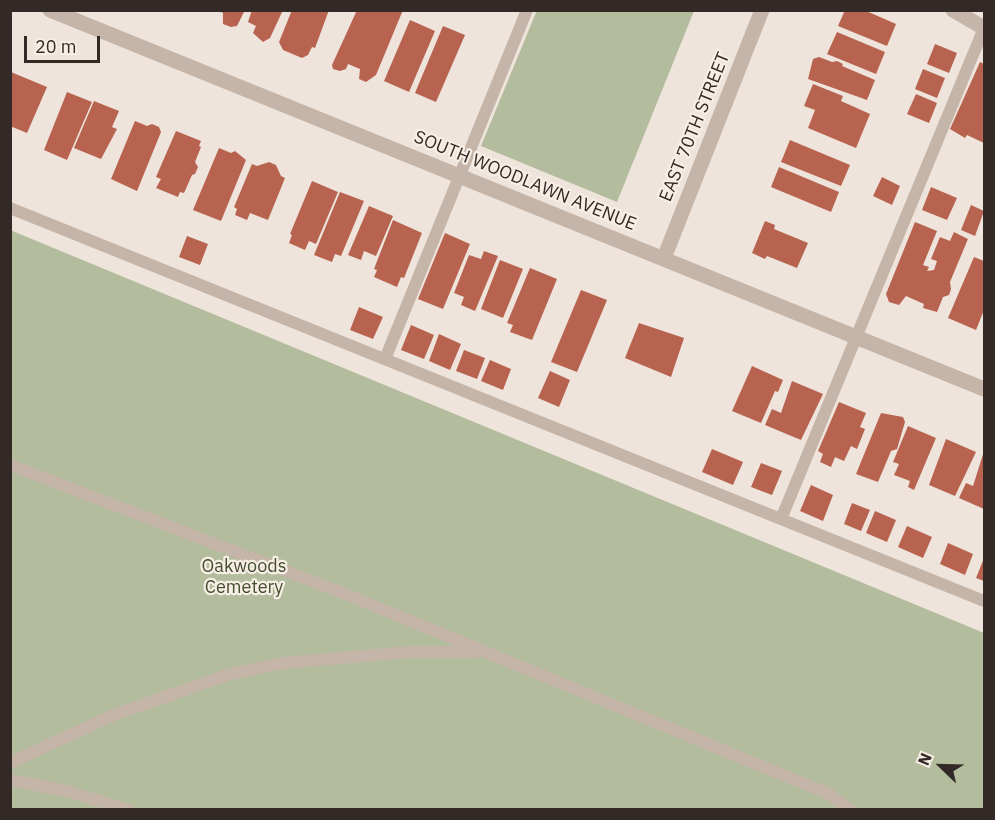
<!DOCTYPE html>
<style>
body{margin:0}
#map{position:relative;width:995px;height:820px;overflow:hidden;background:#eee4db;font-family:"IBM Plex Sans",sans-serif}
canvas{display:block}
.frame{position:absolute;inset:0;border:12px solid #332a27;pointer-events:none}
.north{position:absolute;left:911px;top:736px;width:60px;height:60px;-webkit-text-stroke:4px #f7eee6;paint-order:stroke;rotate:293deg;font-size:16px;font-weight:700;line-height:24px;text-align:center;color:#332a27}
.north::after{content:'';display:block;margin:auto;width:21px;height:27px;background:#332a27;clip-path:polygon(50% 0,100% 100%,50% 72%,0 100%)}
.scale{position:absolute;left:24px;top:36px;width:76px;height:27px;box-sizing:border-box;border:3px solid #332a27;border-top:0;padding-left:8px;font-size:18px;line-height:21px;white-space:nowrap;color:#332a27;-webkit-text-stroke:4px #f7eee6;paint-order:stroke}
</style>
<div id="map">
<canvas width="995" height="820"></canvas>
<div class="frame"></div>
<div class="north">N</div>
<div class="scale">20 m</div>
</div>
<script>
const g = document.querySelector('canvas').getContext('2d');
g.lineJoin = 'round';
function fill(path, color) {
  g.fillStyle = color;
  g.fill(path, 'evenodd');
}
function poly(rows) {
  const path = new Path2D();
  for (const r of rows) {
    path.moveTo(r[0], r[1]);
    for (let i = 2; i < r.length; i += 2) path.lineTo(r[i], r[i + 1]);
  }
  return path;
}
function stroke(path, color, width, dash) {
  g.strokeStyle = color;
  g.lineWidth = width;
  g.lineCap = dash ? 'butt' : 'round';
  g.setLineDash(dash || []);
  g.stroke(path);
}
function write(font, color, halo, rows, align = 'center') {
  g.font = font + ' "IBM Plex Sans",sans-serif';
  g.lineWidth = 4.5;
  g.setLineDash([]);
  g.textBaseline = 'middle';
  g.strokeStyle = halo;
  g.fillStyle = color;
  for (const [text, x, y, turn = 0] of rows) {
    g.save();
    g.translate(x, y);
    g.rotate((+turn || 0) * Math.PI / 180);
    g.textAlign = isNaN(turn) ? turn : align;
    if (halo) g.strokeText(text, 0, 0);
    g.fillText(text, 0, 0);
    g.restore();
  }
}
const green = poly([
 [537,10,694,11,617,202,481,146],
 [10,230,984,633,984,809,11,809]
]);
const building = poly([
 [218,10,245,10,237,26,231,27,223,24,223,13],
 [252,10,283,10,270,38,263,42,253,33,256,26,248,22],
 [292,10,329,10,315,48,312,47,308,55,302,58,283,50,279,42],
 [357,10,403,10,376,75,366,82,359,79,360,69,348,64,346,69,340,71,333,69,332,65],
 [845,10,864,10,896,24,887,46,838,26],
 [410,20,435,31,409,92,384,81],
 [443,26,465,35,436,102,415,93],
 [837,32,885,52,876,74,827,54],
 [935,44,957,53,949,73,927,64],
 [819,57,832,62,837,61,843,64,842,66,875,80,867,100,808,79,813,59],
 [980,62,984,64,984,143,967,135,965,138,950,129],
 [923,69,945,78,937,98,915,89],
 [11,72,47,87,27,133,10,126],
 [813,84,843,96,841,101,870,114,856,148,808,128,815,110,804,106],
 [67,92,92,102,67,160,44,150],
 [916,94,937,103,929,123,907,114],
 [94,101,119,111,112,127,117,129,101,159,74,148],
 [135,121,147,126,152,124,159,127,161,132,137,191,111,179],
 [176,131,201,141,199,146,201,147,195,162,198,167,195,174,192,175,184,193,180,192,178,197,156,188,161,179,156,177],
 [790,140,850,165,841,186,781,162],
 [219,148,231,153,235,151,246,160,221,221,193,210],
 [269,162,276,165,281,176,285,178,268,220,250,213,247,220,235,215,237,209,234,207,252,164,257,166],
 [779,167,839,192,831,212,771,187],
 [882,177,900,186,892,205,873,196],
 [312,181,338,192,316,244,309,241,305,250,289,243,292,235,290,234],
 [931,187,957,198,947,220,922,210],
 [340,192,364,201,341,256,335,254,332,262,314,255],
 [971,205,984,211,975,236,961,230],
 [369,206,393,216,376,256,364,251,361,260,348,255],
 [393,220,422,233,404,278,401,277,397,287,374,277,377,270,374,269],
 [765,221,775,225,774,229,808,243,797,268,767,256,765,259,752,253],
 [915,222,937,231,923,265,929,267,927,271,934,270,937,261,931,259,940,237,950,241,954,232,968,239,950,282,951,289,949,295,943,297,937,312,923,308,924,304,906,296,899,305,889,302,886,294],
 [445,233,470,244,443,309,418,299],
 [187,236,208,244,200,265,179,257],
 [484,251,498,256,475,311,461,305,464,297,454,293,469,255,481,259],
 [974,257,984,261,984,310,976,330,948,318],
 [500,260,523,269,503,318,481,309],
 [530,268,557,279,532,340,510,332,513,325,507,323],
 [581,290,607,300,577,372,551,362],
 [359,307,383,317,373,339,350,330],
 [639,323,684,338,671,377,625,358],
 [411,325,434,335,424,359,401,350],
 [439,334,461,344,450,370,429,361],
 [464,350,485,358,477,379,456,371],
 [490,360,511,369,503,390,481,381],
 [752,366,783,380,778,392,775,391,761,423,732,411],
 [550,371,570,380,559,407,538,398],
 [792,381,823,394,801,440,765,425,772,409,781,413],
 [839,402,866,413,860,427,865,429,857,449,851,446,844,461,835,457,831,467,820,462,823,454,818,451],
 [881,413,903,417,905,422,897,449,891,451,878,482,856,474],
 [908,426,936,438,914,490,908,487,910,481,894,475,899,464,893,462],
 [946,439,976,452,955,496,929,485],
 [712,449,743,462,733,485,702,472],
 [984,451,984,509,959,498,966,483,973,486],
 [761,463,782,471,772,495,751,487],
 [811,485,833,495,823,521,800,511],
 [852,503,870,510,861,531,844,524],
 [875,511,896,520,887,542,866,533],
 [907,526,932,537,923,558,898,547],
 [948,543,973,554,965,575,940,564],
 [984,558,984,581,976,578]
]);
const lane = poly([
 [10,208,984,601],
 [385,359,527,10],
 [10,465,343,593,829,794,851,810],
 [781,519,984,28],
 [10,763,111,716,227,675,282,663,410,652,476,652],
 [10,780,67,791,129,810]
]);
const street = poly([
 [50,10,984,389],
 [953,10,984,28],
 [664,258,762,10]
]);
const streetNames = [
 ["EAST 70TH STREET",695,127,-68],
 ["SOUTH WOODLAWN AVENUE",525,181,22]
];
const parkNames = [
 ["Oakwoods",244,567],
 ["Cemetery",244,588]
];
fill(green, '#b3bc9c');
fill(building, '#b8634f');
stroke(lane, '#c5b4a8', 12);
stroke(street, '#c5b4a8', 15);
write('18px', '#332a27', '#f7eee6', streetNames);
write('18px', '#444e2e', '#f7eee6', parkNames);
</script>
